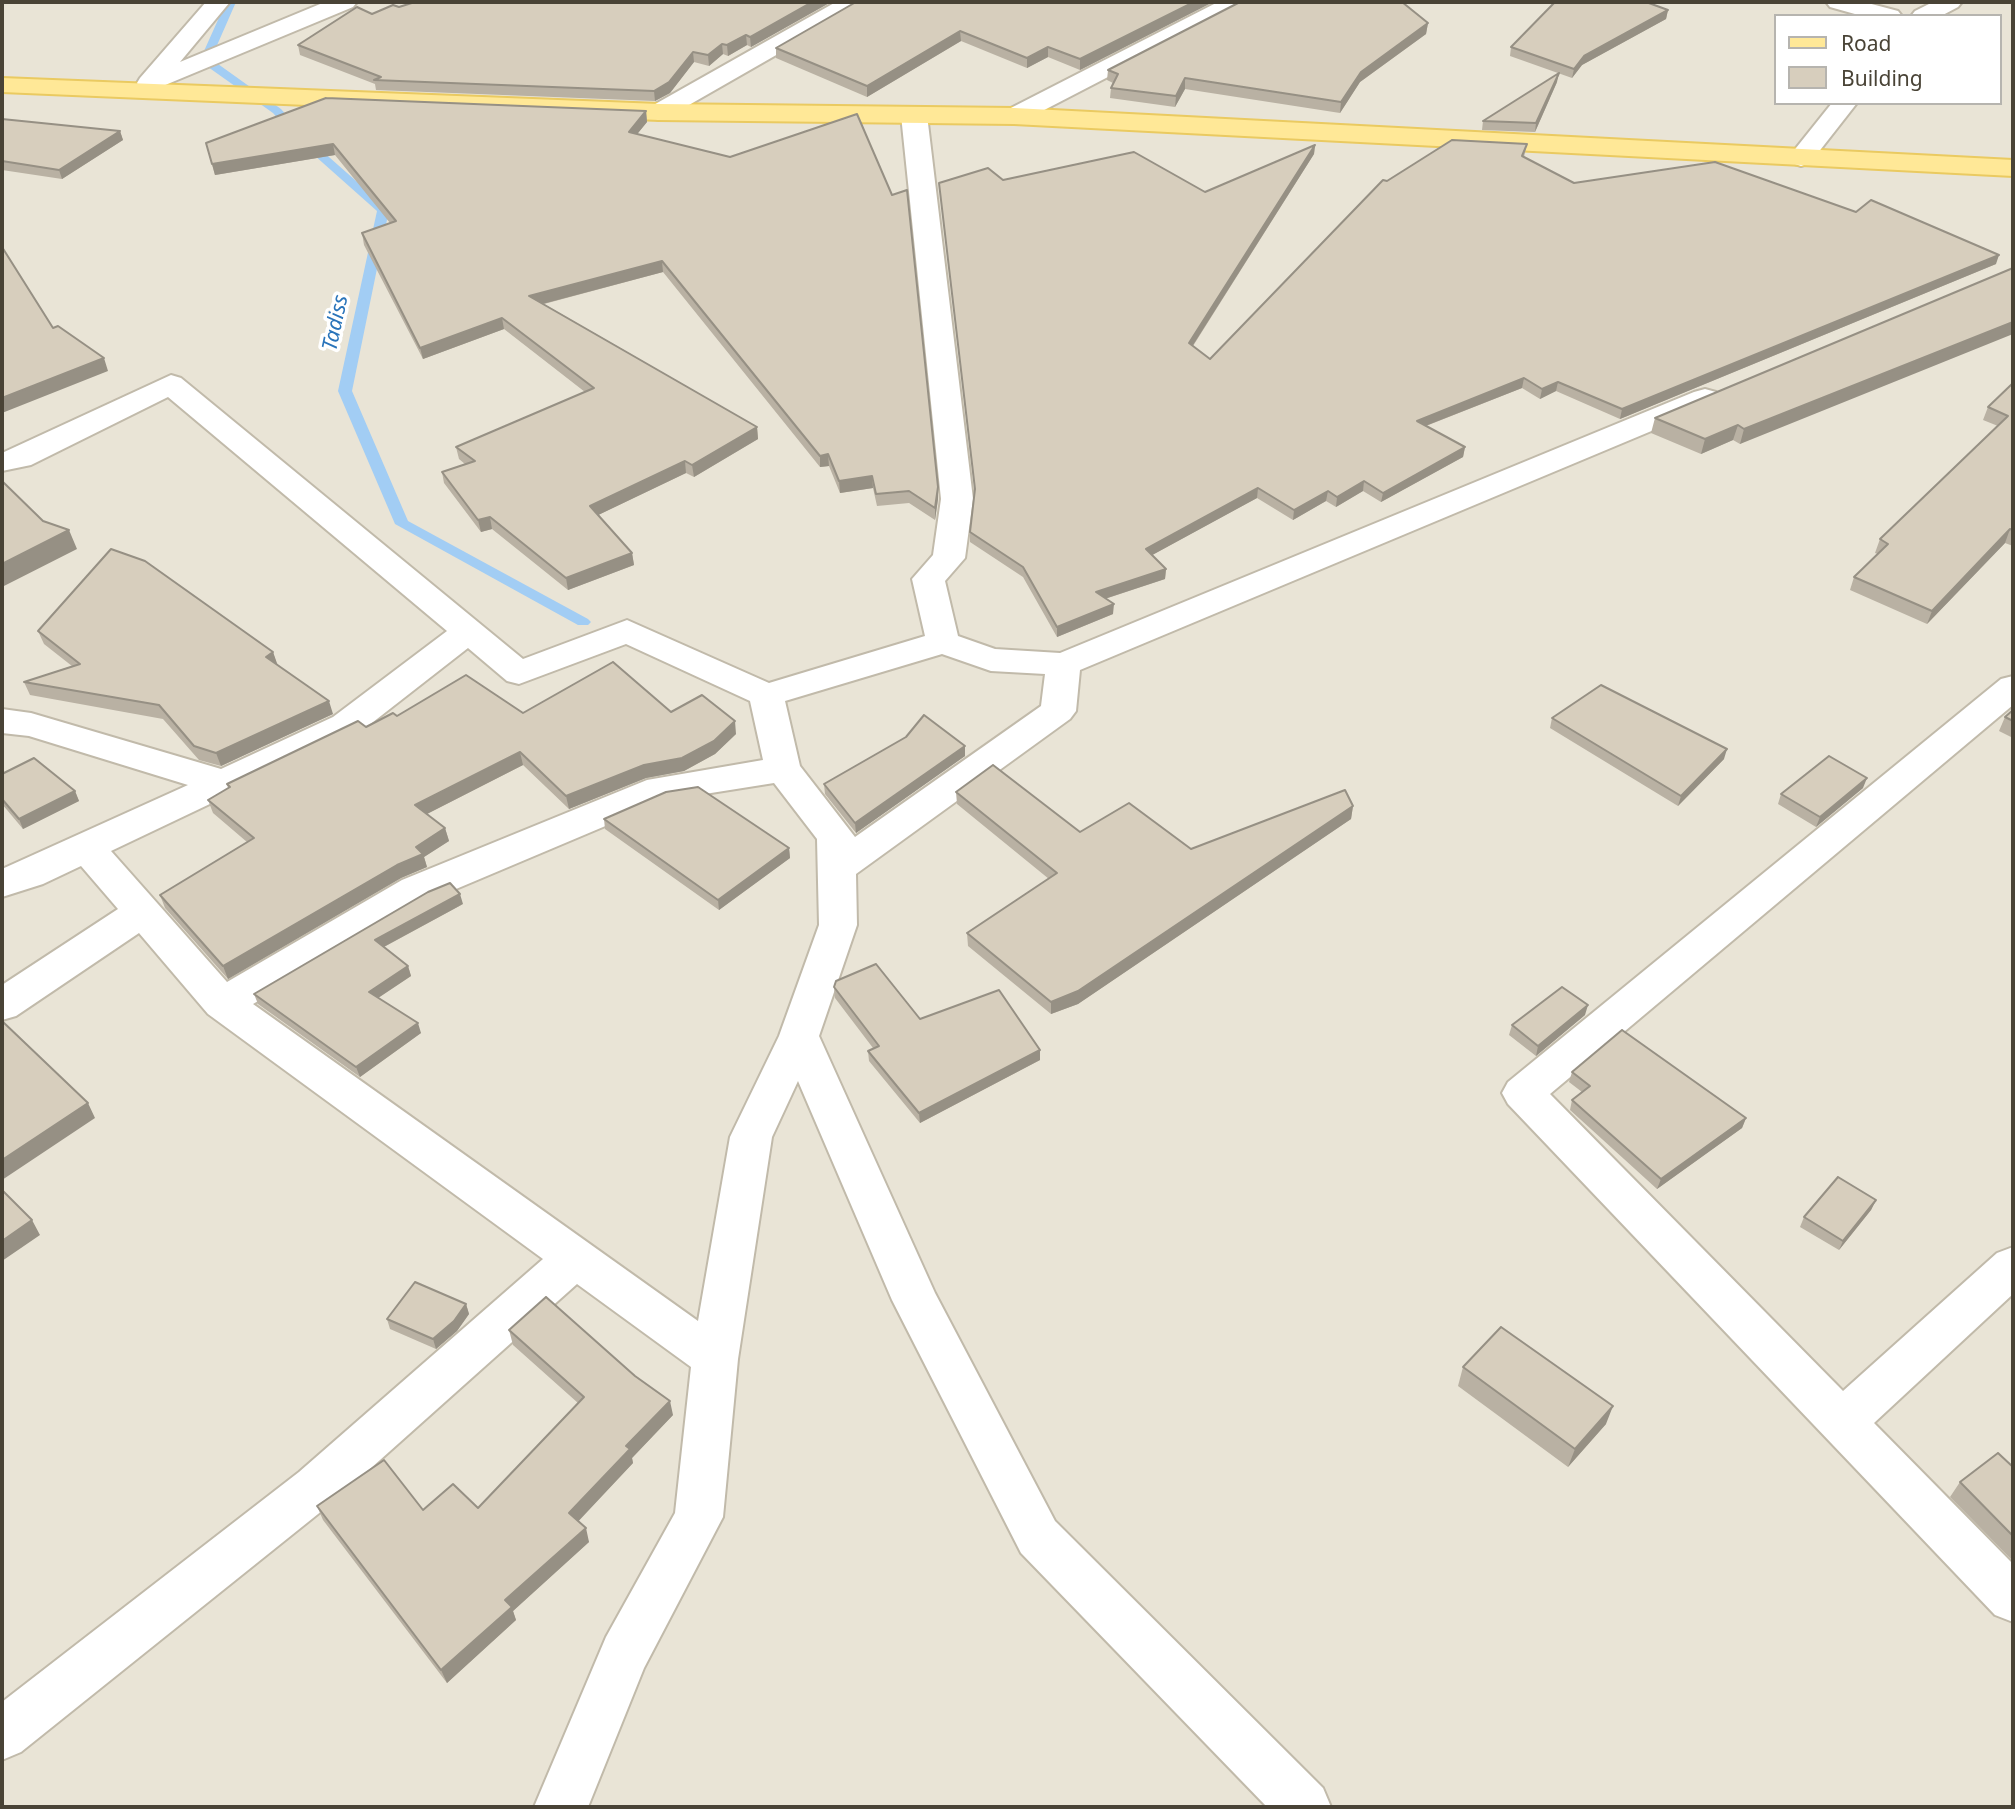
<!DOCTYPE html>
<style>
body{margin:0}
#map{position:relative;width:2015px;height:1809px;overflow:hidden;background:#f5f2e8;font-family:"Noto Sans",sans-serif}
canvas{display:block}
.frame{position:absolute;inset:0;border:4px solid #494336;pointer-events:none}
.legend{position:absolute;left:1774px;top:14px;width:228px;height:91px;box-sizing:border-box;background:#fff;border:2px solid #b6b4af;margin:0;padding:9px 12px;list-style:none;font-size:21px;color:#494336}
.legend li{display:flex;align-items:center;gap:14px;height:35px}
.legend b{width:35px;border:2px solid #b6b4af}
</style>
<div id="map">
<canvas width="2015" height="1809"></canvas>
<div class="frame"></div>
<ul class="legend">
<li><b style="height:9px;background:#ffe897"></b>Road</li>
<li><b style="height:19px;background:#d7cebd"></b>Building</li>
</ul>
</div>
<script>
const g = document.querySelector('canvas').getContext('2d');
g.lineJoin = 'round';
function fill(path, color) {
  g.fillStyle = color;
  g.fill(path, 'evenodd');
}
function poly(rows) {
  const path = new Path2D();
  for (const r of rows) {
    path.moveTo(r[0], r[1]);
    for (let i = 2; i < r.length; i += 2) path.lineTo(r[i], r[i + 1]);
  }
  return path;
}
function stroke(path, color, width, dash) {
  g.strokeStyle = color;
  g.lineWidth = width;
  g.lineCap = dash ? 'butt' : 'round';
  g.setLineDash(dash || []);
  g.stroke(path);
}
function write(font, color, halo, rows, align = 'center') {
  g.font = font + ' "Noto Sans",sans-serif';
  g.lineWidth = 7;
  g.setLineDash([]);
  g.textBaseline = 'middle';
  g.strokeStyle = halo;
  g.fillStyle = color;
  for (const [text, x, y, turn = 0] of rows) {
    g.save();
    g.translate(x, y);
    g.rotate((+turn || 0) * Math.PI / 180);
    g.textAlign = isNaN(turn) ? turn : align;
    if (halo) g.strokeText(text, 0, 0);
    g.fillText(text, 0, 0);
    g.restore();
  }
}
const residential = poly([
 [2,2,2013,2,2013,1807,2,1807],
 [1775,16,1999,16,1999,103,1775,103]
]);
const stream = poly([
 [226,2,236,2,211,59,281,109,304,135,389,210,352,391,408,521,588,619,591,622,588,625,578,625,395,524,338,391,377,211,296,139,273,113,201,62,200,60,226,2]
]);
const minor = poly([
 [206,2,230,2,180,62,325,2,357,2,353,7,158,88,149,90,140,88,137,83,140,78,206,2],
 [836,2,864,2,860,7,668,117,659,120,650,117,646,112,650,107,836,2],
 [1218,2,1247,2,1243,7,1023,121,1014,124,1005,121,1001,116,1005,111,1218,2],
 [1826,2,1864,2,1898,11,1902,16,1862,16,1830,7,1826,2],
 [1933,2,1962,2,1958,7,1941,16,1911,16,1915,11,1933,2],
 [1832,103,1857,103,1810,163,1801,166,1792,163,1788,158,1832,103],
 [914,107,923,110,927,115,973,499,965,558,945,581,958,636,995,649,1060,653,1694,392,1705,389,1716,392,1720,398,1716,404,1080,670,1076,711,1070,719,856,874,857,925,819,1036,935,1293,1055,1521,1323,1788,1331,1807,1267,1807,1021,1553,892,1300,798,1081,772,1137,738,1359,723,1517,644,1668,588,1807,534,1807,606,1637,675,1513,691,1367,577,1284,333,1502,21,1752,2,1760,2,1702,299,1472,543,1259,208,1014,139,933,16,1016,2,1020,2,985,118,909,81,866,43,884,2,897,2,869,188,785,29,736,2,733,2,709,31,713,221,769,333,717,447,631,168,397,31,465,2,471,2,453,171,375,181,378,523,659,627,620,769,683,925,636,912,579,933,555,941,499,901,115,905,110,914,107],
 [626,644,750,701,763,760,647,780,402,880,227,982,111,851,359,733,468,648,507,681,519,684,626,644],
 [942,654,991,671,1045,674,1041,706,855,837,800,766,785,701,942,654],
 [774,783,817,839,819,925,779,1036,730,1137,698,1321,253,1004,430,900,667,800,774,783],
 [2013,676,2013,705,1550,1094,1843,1391,1997,1253,2013,1247,2013,1294,1874,1423,2013,1564,2013,1622,1995,1615,1508,1104,1502,1093,1508,1082,2001,679,2013,676]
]);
const major = poly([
 [2,78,659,104,1014,108,2013,160,2013,176,1014,124,659,120,2,92,2,78]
]);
const wall = poly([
 [831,2,751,47,747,45,728,56,723,54,709,66,694,62,670,93,655,101,376,90,375,84,300,55,298,45,372,14,399,7],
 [1213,2,1080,70,1048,57,1027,68,961,41,867,97,776,58,776,48],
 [1668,10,1666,19,1582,65,1572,78,1510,56,1511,47],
 [1428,23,1426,34,1360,82,1340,113,1185,89,1175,107,1110,98,1111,88,1113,83,1107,80,1108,70],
 [1557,82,1535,132,1482,130,1483,121],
 [646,111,647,122,637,134,938,499,935,520,909,503,877,506,873,488,840,493,829,466,820,467,663,272,544,304,757,427,758,439,694,477,686,473,598,515,632,553,634,565,568,590,492,529,481,532,444,483,442,472,465,464,459,459,456,447,585,392,504,329,423,359,364,245,362,233,390,223,335,155,215,175,206,143],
 [2,119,120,131,123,140,62,179,2,170],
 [1527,144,1524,157,1574,183,1996,264,1620,419,1556,391,1540,399,1522,388,1426,426,1465,447,1463,457,1381,502,1363,491,1336,507,1326,501,1293,520,1257,498,1152,555,1166,569,1165,579,1105,599,1113,614,1057,637,1023,577,970,542,970,532,975,493,939,183,1003,180,1205,192,1315,145,1314,154,1193,346,1210,359,1387,181],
 [2013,268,1740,444,1733,440,1701,454,1651,433,1655,418],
 [2013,383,2013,546,2005,543,1927,624,1850,590,1854,577,1878,554,1875,553,1880,539,1998,426,1983,420,1988,407],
 [38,631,273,652,277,665,333,714,221,766,199,760,163,719,30,695,24,682,72,666,44,644],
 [2013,710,2013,738,1999,731,2005,717],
 [671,712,736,734,715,754,684,771,646,778,569,809,523,765,427,814,445,828,449,841,424,857,427,867,401,878,228,979,165,908,160,895,247,842,213,813,208,800,228,788,227,784,366,727,397,716,523,713],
 [1552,718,1724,759,1678,806,1550,728],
 [965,746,965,756,856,833,825,794,824,784],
 [2,774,75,791,79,801,23,829,2,804],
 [1863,788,1816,827,1778,804,1781,794],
 [956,792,1080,832,1191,849,1353,806,1351,819,1078,1004,1051,1014,968,946,967,933,1049,879,957,804],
 [604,819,789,848,790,858,719,910,605,829],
 [463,904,384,947,408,966,411,976,378,998,421,1033,360,1077,258,1004,254,994],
 [834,987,920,1019,1040,1060,920,1123,869,1061,868,1051,873,1048,835,998],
 [1585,1015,1536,1056,1509,1035,1512,1025],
 [1572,1072,1746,1118,1742,1128,1657,1189,1570,1110,1572,1100,1582,1092,1569,1082],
 [1876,1200,1871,1210,1839,1250,1800,1227,1804,1217],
 [466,1304,469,1314,457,1331,436,1349,390,1329,387,1319],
 [509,1330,673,1415,632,1458,633,1463,578,1521,589,1542,513,1611,516,1620,447,1683,323,1520,317,1506,423,1510,478,1508,578,1403,513,1345],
 [1463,1367,1606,1424,1568,1467,1458,1386],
 [2013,1467,2013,1561,1950,1497,1960,1482]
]);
const shadedWall = poly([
 [812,2,831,2,751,47,750,37],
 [1194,2,1213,2,1080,70,1080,59],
 [1668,10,1666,19,1582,65,1572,78,1574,69,1584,56],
 [1428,23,1426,34,1360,82,1340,113,1341,102,1361,72],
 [960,31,961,41,867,97,867,86],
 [746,35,747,45,728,56,727,45],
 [722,44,723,54,709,66,708,55],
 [1048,47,1048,57,1027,68,1027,58],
 [693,52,694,62,670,93,655,101,654,91],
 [1559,73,1557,82,1535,132,1536,123],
 [1185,78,1185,89,1175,107,1176,96],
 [646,111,647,122,630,143,629,132],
 [120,131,123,140,62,179,59,170],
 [333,144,335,155,215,175,212,164],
 [1315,145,1314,154,1188,353,1189,343],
 [1999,255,1996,264,1620,419,1622,409],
 [662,261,663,272,531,307,529,296],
 [502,318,504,329,423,359,420,348],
 [2013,322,2013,334,1740,444,1744,429],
 [104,358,108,371,2,413,2,398],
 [1524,378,1522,388,1415,430,1417,421],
 [1558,382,1556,391,1540,399,1542,389],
 [1738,425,1733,440,1701,454,1705,439],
 [757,427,758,439,694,477,692,465],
 [1465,447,1463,457,1381,502,1383,493],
 [828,454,829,466,820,467,820,456],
 [685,461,686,473,592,518,590,506],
 [872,476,873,488,840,493,839,481],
 [1364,481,1363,491,1336,507,1337,497],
 [938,487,938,499,935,520,935,508],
 [1258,488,1257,498,1145,559,1146,549],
 [1328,491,1326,501,1293,520,1294,510],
 [490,517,492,529,481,532,478,520],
 [2010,529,2005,543,1927,624,1932,611],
 [69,530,77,549,2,587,2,564],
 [632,553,634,565,568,590,566,578],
 [1166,569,1165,579,1095,602,1096,592],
 [1114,604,1113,614,1057,637,1057,627],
 [273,652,278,666,266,657],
 [329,701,333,714,221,766,216,753],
 [735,721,736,734,715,754,684,771,646,778,569,809,566,796],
 [965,746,965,756,856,833,855,823],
 [1727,749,1724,759,1678,806,1681,796],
 [520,752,523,765,419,818,415,805],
 [1867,778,1863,788,1816,827,1820,817],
 [75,791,79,801,23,829,19,819],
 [1353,806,1351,819,1078,1004,1051,1014,1051,1002],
 [445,828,449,841,424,857,427,867,401,878,228,979,223,966],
 [789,848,790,858,719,910,718,900],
 [460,894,463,904,378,950,375,940],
 [408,966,411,976,372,1002,369,992],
 [1588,1005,1585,1015,1536,1056,1538,1046],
 [418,1023,421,1033,360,1077,356,1067],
 [1040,1050,1040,1060,920,1123,919,1113],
 [88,1103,95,1118,2,1180,2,1160],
 [1746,1118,1742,1128,1657,1189,1661,1179],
 [1876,1200,1871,1210,1839,1250,1843,1241],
 [32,1220,40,1235,2,1261,2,1241],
 [466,1304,469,1314,457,1331,436,1349,433,1339],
 [670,1401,673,1415,632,1458,633,1463,573,1527,569,1513,626,1446],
 [1613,1406,1606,1424,1568,1467,1575,1449],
 [586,1528,589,1542,513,1611,516,1620,447,1683,441,1670,505,1600]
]);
const building = poly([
 [415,2,812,2,750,37,746,35,727,45,722,44,708,55,693,52,669,82,654,91,374,80,381,77,298,45,357,7,372,14,393,5,399,7,415,2],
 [856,2,1194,2,1080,59,1048,47,1027,58,960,31,867,86,776,48,856,2],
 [1240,2,1402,2,1428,23,1361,72,1341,102,1185,78,1176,96,1111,88,1118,74,1108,70,1240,2],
 [1555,2,1646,2,1668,10,1584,56,1574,69,1511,47,1555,2],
 [1559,73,1536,123,1483,121,1559,73],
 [326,98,646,111,629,132,730,157,857,114,892,195,907,190,938,487,935,508,909,491,876,494,872,476,839,481,828,454,820,456,662,261,529,296,757,427,692,465,685,461,590,506,632,553,566,578,490,517,478,520,442,472,475,461,456,447,594,388,502,318,420,348,362,233,396,221,333,144,212,164,206,143,326,98],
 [2,119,120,131,59,170,2,161,2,119],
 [1452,140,1527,144,1522,156,1574,183,1715,162,1856,212,1871,200,1999,255,1622,409,1558,382,1542,389,1524,378,1417,421,1465,447,1383,493,1364,481,1337,497,1328,491,1294,510,1258,488,1146,549,1166,569,1096,592,1114,604,1057,627,1023,567,970,532,975,489,939,183,988,168,1003,180,1134,152,1205,192,1315,145,1189,343,1210,359,1383,180,1387,181,1452,140],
 [2,247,53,328,58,326,104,358,2,398,2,247],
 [2013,268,2013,322,1744,429,1738,425,1705,439,1655,418,2013,268],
 [2013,383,2013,530,2010,529,1932,611,1854,577,1888,544,1880,539,2008,416,1988,407,2013,383],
 [2,481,43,521,69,530,2,564,2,481],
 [111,549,145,561,273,652,266,657,329,701,216,753,194,746,159,705,24,682,80,664,38,631,111,549],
 [613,662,671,712,702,695,735,721,714,741,682,758,644,765,566,796,520,752,415,805,445,828,416,847,423,854,397,865,223,966,160,895,254,838,208,800,230,787,227,784,358,721,366,727,393,713,397,716,466,675,523,713,613,662],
 [1601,685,1727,749,1681,796,1552,718,1601,685],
 [2013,710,2013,721,2005,717,2013,710],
 [924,715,965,746,855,823,824,784,906,737,924,715],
 [1829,756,1867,778,1820,817,1781,794,1829,756],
 [34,758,75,791,19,819,2,799,2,774,34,758],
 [993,765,1080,832,1129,803,1191,849,1345,790,1353,806,1078,991,1051,1002,967,933,1057,873,956,792,993,765],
 [698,787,789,848,718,900,604,819,666,792,698,787],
 [450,883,460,894,375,940,408,966,369,992,418,1023,356,1067,254,994,428,892,450,883],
 [876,964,920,1019,999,990,1040,1050,919,1113,868,1051,879,1046,834,987,836,981,876,964],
 [1562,987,1588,1005,1538,1046,1512,1025,1562,987],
 [2,1021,88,1103,2,1160,2,1021],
 [1622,1030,1746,1118,1661,1179,1572,1100,1590,1086,1572,1072,1622,1030],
 [1838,1177,1876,1200,1843,1241,1804,1217,1838,1177],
 [2,1190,32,1220,2,1241,2,1190],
 [415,1282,466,1304,454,1321,433,1339,387,1319,415,1282],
 [546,1297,635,1376,670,1401,626,1446,630,1449,569,1513,586,1528,505,1600,512,1607,441,1670,317,1506,384,1460,423,1510,453,1484,478,1508,584,1397,509,1330,546,1297],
 [1501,1327,1613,1406,1575,1449,1463,1367,1501,1327],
 [1998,1453,2013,1467,2013,1536,1960,1482,1998,1453]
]);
const farWaternames = [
 ["Tadiss",336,323,-78]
];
fill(residential, '#e9e4d6');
fill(stream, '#a2cdf4');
stroke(minor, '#c1baaa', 4);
stroke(major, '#eaca61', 4);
fill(minor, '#fff');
fill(major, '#ffe897');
fill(wall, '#b9b1a3');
fill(shadedWall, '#969084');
fill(building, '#d7cebd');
stroke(building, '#969084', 2);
write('italic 21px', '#2974ba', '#fff', farWaternames);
</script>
